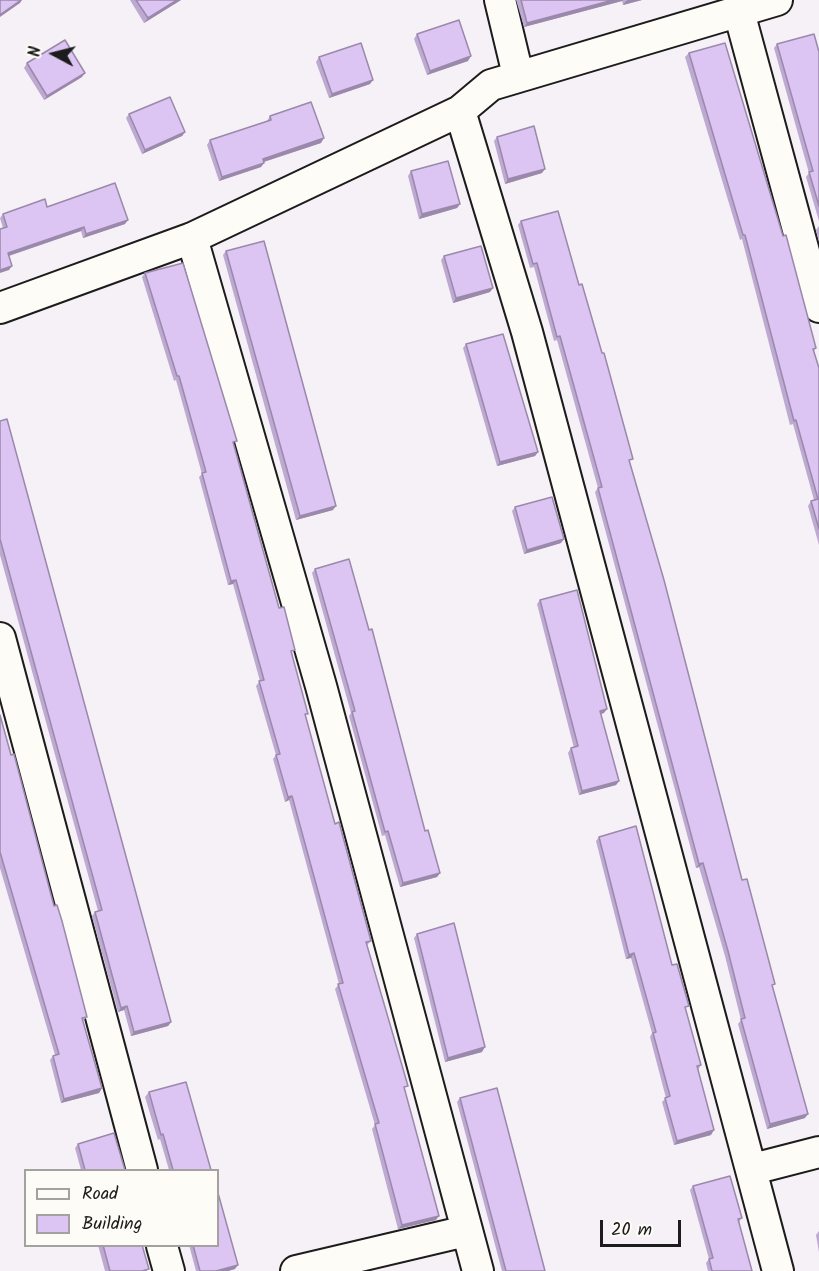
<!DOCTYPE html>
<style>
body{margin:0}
#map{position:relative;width:819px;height:1271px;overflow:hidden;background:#f6f1f6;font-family:Kalam,sans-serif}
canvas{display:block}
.legend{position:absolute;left:24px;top:1169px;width:195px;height:78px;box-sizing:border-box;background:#fdfcf7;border:2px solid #a3a29f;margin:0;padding:8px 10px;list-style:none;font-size:18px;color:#1c1c1c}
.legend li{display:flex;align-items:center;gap:12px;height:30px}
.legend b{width:30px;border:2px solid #a3a29f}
.north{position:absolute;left:24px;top:24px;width:60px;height:60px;-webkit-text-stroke:4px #fdfcf7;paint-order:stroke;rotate:277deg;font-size:16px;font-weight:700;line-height:24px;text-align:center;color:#1c1c1c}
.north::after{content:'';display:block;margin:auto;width:21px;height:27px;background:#1c1c1c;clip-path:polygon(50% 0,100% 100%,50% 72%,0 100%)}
.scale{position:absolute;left:600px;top:1220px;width:81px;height:27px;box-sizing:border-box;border:3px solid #1c1c1c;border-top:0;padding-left:8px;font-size:18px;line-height:21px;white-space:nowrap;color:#1c1c1c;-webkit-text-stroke:4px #fdfcf7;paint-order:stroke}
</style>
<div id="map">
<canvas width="819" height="1271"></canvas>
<ul class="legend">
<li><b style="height:8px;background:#fdfcf7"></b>Road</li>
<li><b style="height:16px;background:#dcc4f3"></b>Building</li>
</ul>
<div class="north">N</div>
<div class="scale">20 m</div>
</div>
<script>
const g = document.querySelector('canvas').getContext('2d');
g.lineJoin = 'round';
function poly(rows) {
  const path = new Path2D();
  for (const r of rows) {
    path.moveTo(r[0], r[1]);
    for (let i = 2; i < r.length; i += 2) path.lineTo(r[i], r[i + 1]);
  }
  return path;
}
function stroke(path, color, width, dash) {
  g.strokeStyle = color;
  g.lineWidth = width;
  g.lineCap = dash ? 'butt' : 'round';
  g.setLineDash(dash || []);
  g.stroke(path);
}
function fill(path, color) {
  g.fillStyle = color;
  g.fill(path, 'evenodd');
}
const minor = poly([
 [500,0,518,75],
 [739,12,819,307],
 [460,111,527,332,778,1271],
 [192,238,321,686,478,1271],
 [0,308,192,238,460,111,491,85,777,0],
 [0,638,142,1170],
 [753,1169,819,1152],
 [162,1246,169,1271],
 [296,1271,466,1231]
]);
const wall = poly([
 [130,0,181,0,144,23],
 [516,0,642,0,623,5,622,1,524,27],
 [417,34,468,61,427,75,414,39],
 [777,44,819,52,819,221,806,177,809,173,774,48],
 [689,53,816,348,814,351,819,368,819,545,808,506,811,501,814,500,793,424,790,425,742,239,740,240,685,57],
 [319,57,370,84,329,98,316,62],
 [27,63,82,77,44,100,24,68],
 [129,114,185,132,182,136,142,154,126,118],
 [270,116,321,143,264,162,261,167,219,181,207,145,210,140,267,121],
 [497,137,542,173,505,184,494,141],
 [411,171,460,204,457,208,419,219,408,176],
 [47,207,125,224,83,238,81,231,9,256,9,270,3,228,0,218,3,214],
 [521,221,630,463,742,880,773,988,805,1118,767,1129,738,1024,741,1020,725,956,699,867,696,868,595,492,598,488,557,340,554,341,534,267,530,268,518,225],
 [819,226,819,241,816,230],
 [226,251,333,510,296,520,223,255],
 [444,256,493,288,490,292,453,303,441,260],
 [145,273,234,445,292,654,306,717,335,824,371,941,367,945,405,1090,436,1220,398,1229,372,1129,375,1125,335,989,339,984,289,800,285,802,273,759,276,755,256,686,260,681,233,584,228,585,199,477,202,474,176,380,174,381,142,277],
 [466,344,538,452,535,456,497,466,463,348],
 [0,421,171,1022,168,1026,131,1036,124,1010,118,1012,92,916,95,912,98,911,0,555],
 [515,507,561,543,524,554,512,511],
 [315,569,425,831,440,873,437,877,400,887,385,835,382,836,349,716,351,713,312,573],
 [540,600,604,713,601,714,619,781,616,785,579,795,568,753,571,748,574,748,537,604],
 [0,715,54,906,87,1017,83,1021,102,1088,99,1093,61,1103,50,1060,53,1056,55,1055,0,868],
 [599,837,672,965,686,1010,701,1065,698,1070,711,1135,674,1145,662,1102,666,1098,650,1037,652,1033,631,958,626,959,596,841],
 [417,934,482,1052,445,1062,414,938],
 [149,1092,211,1170,169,1170,160,1139,158,1140,145,1097],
 [460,1098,545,1271,502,1271,457,1102],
 [78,1144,125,1170,81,1170,75,1148],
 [693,1186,742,1218,739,1222,752,1271,708,1271,706,1263,709,1259,690,1190],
 [819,1231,819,1252,816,1235],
 [98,1245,142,1245,147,1271,105,1271],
 [189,1245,218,1245,235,1269,228,1271,196,1271]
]);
const shadedWall = poly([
 [21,0,22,0,20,3,0,17,0,15],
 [177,0,181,0,144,23,148,18],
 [613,0,623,0,622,1,524,27,527,23],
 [628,0,642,0,623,5,626,1],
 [471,56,468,61,427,75,430,71],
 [85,73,82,77,44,100,47,96],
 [373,80,370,84,329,98,332,94],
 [185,132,182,136,142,154,145,150],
 [324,138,321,143,260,163,263,159],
 [264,163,261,167,219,181,222,177],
 [545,169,542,173,505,184,508,179],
 [460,204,457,208,419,219,422,214],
 [128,220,125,224,83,238,86,234],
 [84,227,81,231,5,257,8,253],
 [12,266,9,270,0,273,0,270],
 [493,288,490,292,453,303,456,298],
 [538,452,535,456,497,466,500,462],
 [336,506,333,510,296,520,300,516],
 [564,539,561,543,524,554,527,550],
 [236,580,233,584,228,585,231,581],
 [607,709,604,713,597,715,600,711],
 [619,781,616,785,579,795,582,791],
 [292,796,289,800,285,802,288,797],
 [703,863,699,867,696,868,699,864],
 [440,873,437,877,400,887,403,883],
 [634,953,631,958,626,959,629,955],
 [127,1006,124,1010,118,1012,121,1008],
 [171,1022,168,1026,131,1036,134,1032],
 [485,1047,482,1052,445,1062,448,1058],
 [102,1088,99,1093,61,1103,64,1099],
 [808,1114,805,1118,767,1129,770,1124],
 [714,1130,711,1135,674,1145,677,1141],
 [439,1216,436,1220,398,1229,402,1225],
 [238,1265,235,1269,228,1271,216,1271]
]);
const building = poly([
 [0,0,21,0,0,15,0,0],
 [136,0,177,0,148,18,136,0],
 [521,0,613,0,527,23,521,0],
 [459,20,471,56,430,71,417,34,459,20],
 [814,34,819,52,819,206,809,172,813,171,777,44,814,34],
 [65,40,85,73,47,96,27,63,65,40],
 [361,43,373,80,332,94,319,57,361,43],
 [725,43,783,236,786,235,816,348,813,349,819,368,819,529,811,501,818,499,796,420,794,421,745,235,743,235,689,53,725,43],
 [170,97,185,132,145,150,129,114,170,97],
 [311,102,324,138,263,159,264,163,222,177,210,140,271,120,270,116,311,102],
 [534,126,545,169,508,179,497,137,534,126],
 [448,161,460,204,422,214,411,171,448,161],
 [115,183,128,220,86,234,84,227,8,253,12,266,0,270,0,229,7,227,3,214,45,199,47,207,115,183],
 [558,211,579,285,582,284,602,353,604,353,633,459,629,460,664,580,742,880,747,879,775,984,772,985,808,1114,770,1124,741,1019,745,1018,728,951,703,863,699,864,598,488,602,487,560,336,557,337,537,263,533,264,521,221,558,211],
 [264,241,336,506,300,516,226,251,264,241],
 [481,246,493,288,456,298,444,256,481,246],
 [183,263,237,441,233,442,279,608,284,607,295,650,291,651,308,714,305,714,335,824,339,822,371,941,366,942,408,1086,404,1087,439,1216,402,1225,375,1124,379,1123,338,984,343,983,292,796,288,797,276,755,280,754,259,681,264,680,236,580,231,581,202,473,206,472,179,376,177,376,145,273,183,263],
 [503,334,538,452,500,462,466,344,503,334],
 [7,419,171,1022,134,1032,127,1006,121,1008,95,912,102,910,0,539,0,421,7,419],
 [552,497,564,539,527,550,515,507,552,497],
 [349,559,369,630,372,629,425,831,428,830,440,873,403,883,388,831,385,832,352,712,355,711,315,569,349,559],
 [577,590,607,709,600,711,619,781,582,791,571,748,578,746,540,600,577,590],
 [0,715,11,755,14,754,54,906,57,905,62,921,87,1017,82,1018,102,1088,64,1099,53,1056,59,1054,0,852,0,715],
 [636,826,672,965,677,964,689,1006,685,1007,701,1065,697,1066,714,1130,677,1141,665,1098,670,1096,653,1033,656,1032,634,953,629,955,599,837,636,826],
 [454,923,485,1047,448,1058,417,934,454,923],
 [186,1082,211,1170,173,1170,163,1134,161,1135,149,1092,186,1082],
 [497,1088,545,1271,506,1271,460,1098,497,1088],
 [114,1133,125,1170,85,1170,78,1144,114,1133],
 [730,1176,742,1218,738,1219,752,1271,712,1271,709,1259,713,1258,693,1186,730,1176],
 [218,1193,238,1265,216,1271,200,1271,193,1245,218,1245,218,1193],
 [103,1245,142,1245,149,1269,142,1271,110,1271,103,1245]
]);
stroke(minor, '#1c1c1c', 34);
stroke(minor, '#fdfcf7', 30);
fill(wall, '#bda9d1');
fill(shadedWall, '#9a89aa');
fill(building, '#dcc4f3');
stroke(building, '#9a89aa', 1.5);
</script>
